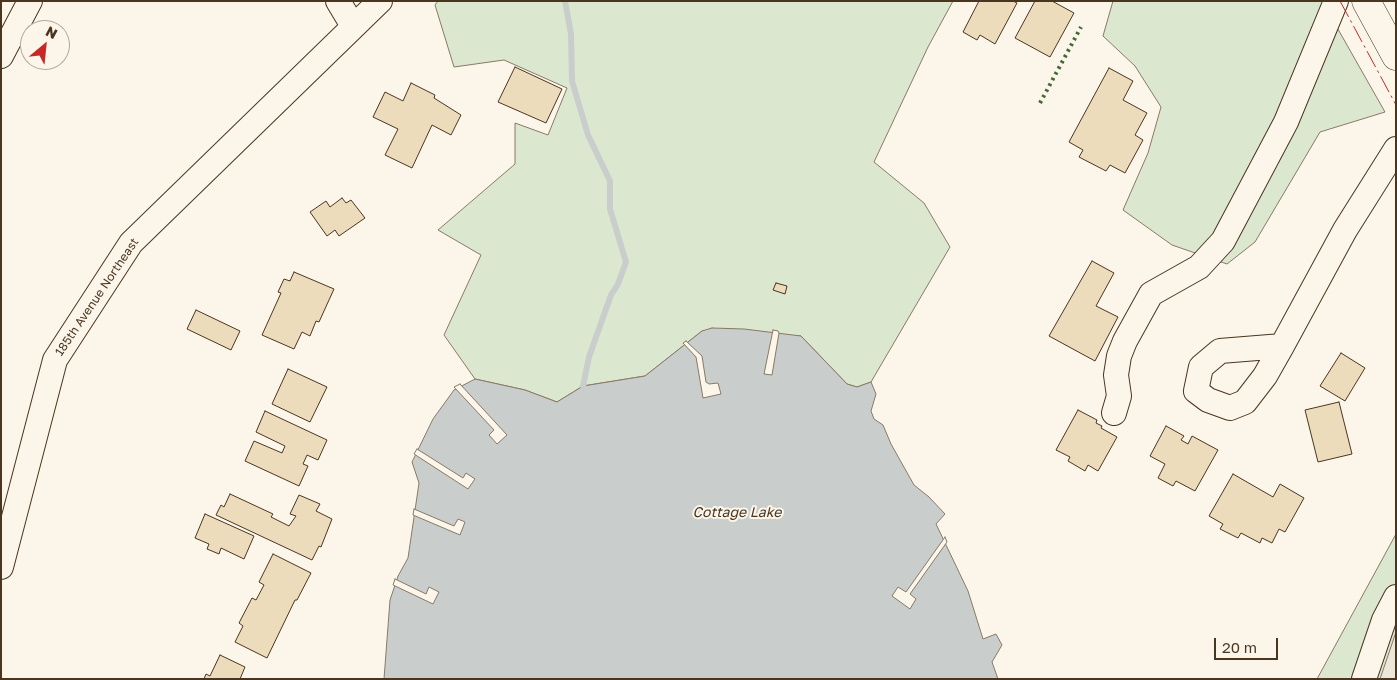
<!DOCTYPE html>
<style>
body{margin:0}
#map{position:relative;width:1397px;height:680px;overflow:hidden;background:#fbf6e9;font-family:"Golos Text",sans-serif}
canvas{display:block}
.frame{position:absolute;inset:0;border:2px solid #4a3520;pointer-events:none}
.north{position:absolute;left:20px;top:20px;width:50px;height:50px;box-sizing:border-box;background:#fbf6e9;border:1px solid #b4a999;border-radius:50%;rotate:28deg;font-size:14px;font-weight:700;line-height:20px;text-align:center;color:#4a3520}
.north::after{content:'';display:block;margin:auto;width:18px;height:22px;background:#c62828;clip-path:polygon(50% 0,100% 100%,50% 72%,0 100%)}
.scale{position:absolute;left:1214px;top:638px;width:64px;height:22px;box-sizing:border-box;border:2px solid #4a3520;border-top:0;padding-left:6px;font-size:15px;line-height:18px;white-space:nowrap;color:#4a3520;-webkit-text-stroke:4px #fbf6e9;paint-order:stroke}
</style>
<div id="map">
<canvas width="1397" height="680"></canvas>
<div class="frame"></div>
<div class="north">N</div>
<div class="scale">20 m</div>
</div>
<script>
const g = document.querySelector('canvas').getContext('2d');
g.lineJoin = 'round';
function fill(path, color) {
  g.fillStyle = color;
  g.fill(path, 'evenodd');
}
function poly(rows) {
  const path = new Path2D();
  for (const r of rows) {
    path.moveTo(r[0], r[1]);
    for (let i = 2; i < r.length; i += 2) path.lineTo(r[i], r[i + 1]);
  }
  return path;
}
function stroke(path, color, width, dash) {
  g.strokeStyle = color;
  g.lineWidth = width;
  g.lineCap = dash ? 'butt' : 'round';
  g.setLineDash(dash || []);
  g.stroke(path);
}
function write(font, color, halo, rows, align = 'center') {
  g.font = font + ' "Golos Text",sans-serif';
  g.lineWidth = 4;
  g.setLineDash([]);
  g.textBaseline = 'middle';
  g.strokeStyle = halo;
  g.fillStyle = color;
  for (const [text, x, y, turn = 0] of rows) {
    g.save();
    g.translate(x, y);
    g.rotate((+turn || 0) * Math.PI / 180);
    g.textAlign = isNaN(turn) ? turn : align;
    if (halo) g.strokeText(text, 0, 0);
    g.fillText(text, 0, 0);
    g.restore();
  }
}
const green = poly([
 [438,1,953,1,928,47,874,162,924,203,950,247,871,382,857,387,847,384,801,336,702,331,645,376,583,386,557,402,525,390,475,379,444,335,481,255,438,230,515,164,515,123,548,135,567,88,504,60,454,67,435,5,438,1],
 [1113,1,1322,1,1385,112,1320,132,1255,242,1227,264,1172,245,1123,210,1148,153,1161,107,1135,66,1103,36,1113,1],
 [1396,534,1396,679,1317,679,1396,534]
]);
const parking = poly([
 [1396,632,1396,679,1380,679,1396,632]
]);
const water = poly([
 [712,328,744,329,801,336,847,384,857,387,871,382,876,394,871,411,874,419,883,425,891,444,914,485,929,497,945,514,936,524,968,591,983,639,996,634,1002,645,992,662,998,679,384,679,390,600,398,576,408,558,419,483,412,462,433,419,454,390,475,379,525,390,557,402,583,386,645,376,702,331,712,328]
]);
const pier = poly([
 [773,330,778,331,779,333,772,375,764,374,773,330],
 [686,341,702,356,706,382,709,384,718,383,721,394,703,398,696,357,683,343,686,341],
 [460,384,507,435,497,444,489,435,494,430,454,387,460,384],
 [417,449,463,478,466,473,475,479,468,489,414,454,417,449],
 [414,509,454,526,458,519,465,522,460,535,413,515,414,509],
 [945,537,947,542,910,594,916,599,910,609,892,596,898,587,906,592,945,537],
 [395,579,426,594,429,587,439,592,433,604,393,585,395,579]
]);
const stream = poly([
 [565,1,571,34,572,81,588,135,610,181,610,209,626,262,618,284,611,295,589,357,583,386]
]);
const building = poly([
 [979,1,1013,1,1017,3,995,44,980,35,977,40,963,32,979,1],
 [1035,1,1052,1,1074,13,1050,57,1015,38,1035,1],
 [515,67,562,89,546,123,498,102,515,67],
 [1109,68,1133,81,1123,100,1147,113,1135,135,1143,140,1125,173,1110,165,1106,171,1079,157,1083,150,1069,142,1109,68],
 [411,83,435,95,434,98,461,115,451,135,432,125,412,168,385,155,398,129,373,117,385,92,403,101,411,83],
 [342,198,346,203,351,200,365,218,339,236,335,230,327,236,310,212,326,201,330,207,342,198],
 [1092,261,1114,273,1096,306,1118,317,1095,361,1049,336,1092,261],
 [294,272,334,289,319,322,316,321,310,336,302,332,294,349,262,335,281,293,278,292,284,279,290,281,294,272],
 [776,283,787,286,785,294,773,290,776,283],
 [196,310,240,331,231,350,187,329,196,310],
 [1341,353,1365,368,1345,401,1320,386,1341,353],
 [288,369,327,387,310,422,272,404,288,369],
 [1339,402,1352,454,1318,462,1305,410,1339,402],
 [1078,410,1097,420,1096,423,1102,426,1101,428,1117,437,1098,471,1088,465,1085,471,1068,461,1070,457,1056,450,1078,410],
 [265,411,327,440,318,460,307,455,303,464,308,466,299,486,245,461,254,441,282,453,285,446,256,432,265,411],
 [1166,426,1184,436,1181,440,1188,444,1192,436,1218,450,1195,491,1176,481,1173,486,1158,478,1165,464,1150,456,1166,426],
 [1233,474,1273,497,1280,484,1304,498,1285,532,1279,529,1272,543,1262,538,1260,543,1241,533,1238,538,1220,529,1223,524,1209,516,1233,474],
 [230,494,273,514,271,517,289,526,296,516,290,514,299,495,320,504,316,511,332,519,321,547,319,546,312,560,216,515,221,505,224,507,230,494],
 [205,514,254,536,244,559,221,548,219,554,207,549,209,544,195,538,205,514],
 [273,554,311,573,297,600,295,600,267,658,235,642,243,626,239,623,252,598,256,600,264,585,259,582,273,554],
 [220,655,245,667,240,679,204,679,206,674,210,676,220,655]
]);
const minor = poly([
 [338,1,353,26],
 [1,56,30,1],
 [1282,346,1220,351,1201,367,1196,391,1208,400,1230,408,1245,402,1265,376,1282,346,1345,230,1396,149],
 [1114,413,1119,396,1116,375,1119,356,1125,341,1151,294,1199,267,1223,241,1286,122,1336,1],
 [1,567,55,360,131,243,380,1],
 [1364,679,1384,620,1396,597]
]);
const major = poly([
 [1366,1,1396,56]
]);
const hedge = poly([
 [1040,103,1081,27]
]);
const power = poly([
 [1340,1,1396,105]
]);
const streetNames = [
 ["185th Avenue Northeast",97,297,-56]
];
const waterNames = [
 ["Cottage Lake",737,513]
];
fill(green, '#dce7d0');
stroke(green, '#887966', 1);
fill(parking, '#ede7d9');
stroke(parking, '#887966', 1);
fill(water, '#c9cecd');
stroke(water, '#887966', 1);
fill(pier, '#fbf6e9');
stroke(pier, '#887966', 1);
stroke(stream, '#c9cecd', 6);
fill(building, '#ecdcbc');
stroke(building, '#4a3520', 1);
stroke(minor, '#4a3520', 26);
stroke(major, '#4a3520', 29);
stroke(minor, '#fbf6e9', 24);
stroke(major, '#fbf6e9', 28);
stroke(hedge, '#436837', 4, [2.5, 4]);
stroke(power, '#c62828', 1, [18, 4, 2.5, 4]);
write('12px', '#4a3520', '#fbf6e9', streetNames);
write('italic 14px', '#4a3520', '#fbf6e9', waterNames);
</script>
